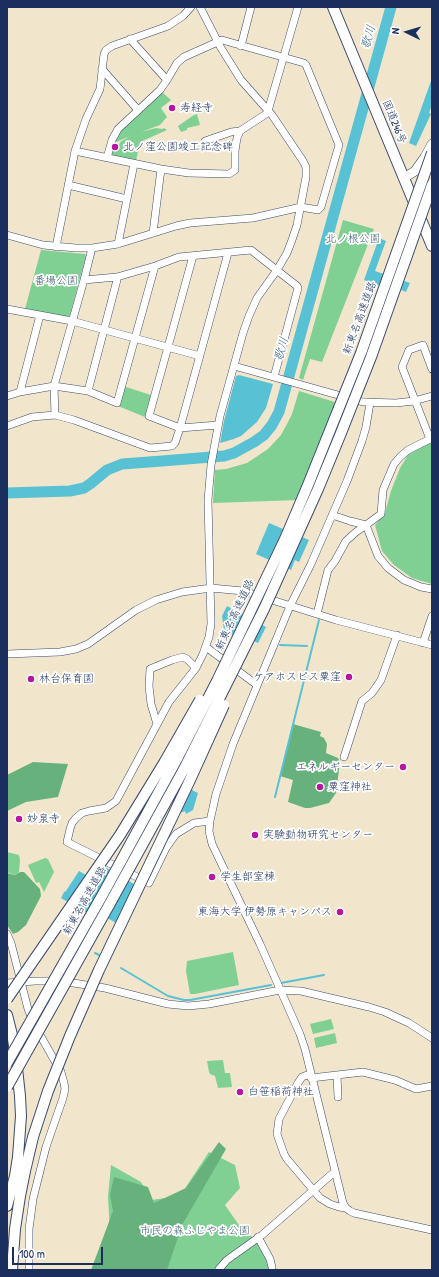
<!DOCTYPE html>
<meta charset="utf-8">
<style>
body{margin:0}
#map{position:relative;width:439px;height:1277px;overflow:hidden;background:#f1e6cc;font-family:"Patrick Hand",sans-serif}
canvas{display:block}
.frame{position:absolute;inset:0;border:8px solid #1b2f5e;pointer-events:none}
.north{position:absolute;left:387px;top:12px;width:40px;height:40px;-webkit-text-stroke:3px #fff;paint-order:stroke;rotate:275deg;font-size:11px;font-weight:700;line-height:16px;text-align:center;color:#1b2f5e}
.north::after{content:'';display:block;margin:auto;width:14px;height:18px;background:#1b2f5e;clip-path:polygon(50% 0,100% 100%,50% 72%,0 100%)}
.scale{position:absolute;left:12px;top:1247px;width:91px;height:18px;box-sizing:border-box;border:2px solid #1b2f5e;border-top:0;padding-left:5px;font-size:12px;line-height:14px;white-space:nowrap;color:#1b2f5e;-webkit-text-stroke:3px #fff;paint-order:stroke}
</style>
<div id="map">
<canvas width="439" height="1277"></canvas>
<div class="frame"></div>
<div class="north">N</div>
<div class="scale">100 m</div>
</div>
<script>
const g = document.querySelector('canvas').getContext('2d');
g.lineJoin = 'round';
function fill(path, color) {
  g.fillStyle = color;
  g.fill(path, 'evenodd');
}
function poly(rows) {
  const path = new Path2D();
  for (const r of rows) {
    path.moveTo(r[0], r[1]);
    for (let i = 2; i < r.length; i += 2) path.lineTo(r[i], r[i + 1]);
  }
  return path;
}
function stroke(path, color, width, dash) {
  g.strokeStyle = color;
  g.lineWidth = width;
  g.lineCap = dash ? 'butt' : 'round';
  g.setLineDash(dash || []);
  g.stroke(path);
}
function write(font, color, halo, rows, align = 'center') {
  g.font = font + ' "Patrick Hand","Klee One",sans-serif';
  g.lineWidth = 3.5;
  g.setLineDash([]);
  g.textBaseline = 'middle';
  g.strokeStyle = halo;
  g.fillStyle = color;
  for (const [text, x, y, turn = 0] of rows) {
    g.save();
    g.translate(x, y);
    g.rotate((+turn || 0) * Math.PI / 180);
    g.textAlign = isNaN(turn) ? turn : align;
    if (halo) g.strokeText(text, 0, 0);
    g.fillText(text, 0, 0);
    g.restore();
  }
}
const green = poly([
 [162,92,171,100,161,108,167,117,160,125,141,132,156,128,162,129,164,128,167,130,140,142,136,161,114,156,111,153,113,145,119,145,120,142,130,136,114,143,120,130],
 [197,114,200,125,187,128,187,130,181,132,178,126,194,115],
 [343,220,374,229,322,362,310,359,303,380,299,378],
 [41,250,85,254,86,256,70,315,68,317,25,309],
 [123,386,151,395,145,417,118,406],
 [299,391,338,403,298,500,213,503,215,470,226,469,247,463,268,449,281,435,287,424,292,414],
 [432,441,432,584,412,578,394,565,382,551,375,525,385,513,391,491,400,468,408,455],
 [7,852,19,855,20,860,19,872,15,875,7,872],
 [45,858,48,859,54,872,44,892,39,882,36,883,28,865],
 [233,952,239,985,195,994,190,994,186,971,187,961],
 [331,1019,334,1029,313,1034,310,1024],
 [335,1033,337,1043,316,1048,314,1038],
 [223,1060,225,1073,230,1073,232,1087,218,1088,215,1076,210,1074,209,1072,207,1061],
 [209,1152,235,1165,240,1188,225,1205,241,1228,253,1238,259,1234,277,1270,101,1270,111,1249,108,1197,111,1165,141,1182,151,1200,180,1196]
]);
const forest = poly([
 [293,724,321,732,320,736,324,738,327,744,326,753,338,758,340,762,336,793,329,803,310,808,305,808,288,802,293,780,280,776],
 [33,762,68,764,58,797,26,802,7,811,7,775],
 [20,872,24,872,40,889,41,896,26,925,18,932,13,934,7,925,7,873,15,875],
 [219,1142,226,1149,182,1225,167,1270,91,1270,113,1211,110,1195,114,1177,148,1187,154,1203,186,1188]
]);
const water = poly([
 [432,78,432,104,429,113,431,114,416,146,409,143],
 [379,238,386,241,375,271,410,283,406,292,392,286,390,289,364,280],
 [239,375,273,384,266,408,257,422,241,436,234,439,220,443,224,421,236,376],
 [269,523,309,540,299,562,295,560,291,570,256,554],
 [227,606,266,627,258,643,244,637,242,640,224,630,222,616],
 [190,789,198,793,193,810,186,814,185,811,178,814],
 [105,867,134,884,131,894,116,923,99,913,96,918,61,898,64,892,66,891,79,871,96,881]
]);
const stream = poly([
 [280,645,307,646],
 [275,797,319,620],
 [95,953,101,956],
 [121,968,168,996,184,1000,190,1000,271,985],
 [281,983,324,975]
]);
const river = poly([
 [7,493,70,491,84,488,90,484,107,470,122,464,162,461,224,456,234,453,254,442,264,435,272,425,279,412,391,7]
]);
const minor = poly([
 [200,7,221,48,241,80,272,115,303,161,306,167,306,177,297,225,292,240,287,253,277,270,257,298,249,316,243,333,220,416,211,465,208,500,211,624,209,637,203,654,196,668,169,702,116,801,106,808,89,811,82,813,76,818,72,823,70,829,67,842,149,883,166,848,176,834,194,823,210,821],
 [130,39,167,80],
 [241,46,251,7],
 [102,69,138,110],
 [268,111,298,7],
 [205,141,231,132,240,131],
 [75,151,161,169,189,173,229,174,235,170,235,151,237,138,240,131,269,112],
 [68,185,127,199],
 [153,233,161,169],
 [7,235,43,245,76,248,92,248,118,244,176,226,190,223,253,218,301,207,318,210,321,207,339,145,306,65,304,63,222,40,184,57,177,63,167,80,160,90,118,129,112,140,107,158],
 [118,244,134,164],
 [56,247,75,151,86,119,100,89,104,54,106,50,112,46,168,26,183,16,191,7],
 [193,256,149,416,180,428,218,425],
 [155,266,117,403,88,391,54,386,84,280,117,277,155,266,179,257,251,250,297,286,298,288,274,377],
 [84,280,92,248],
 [7,309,72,321,200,356],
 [234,366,363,402,396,403,414,401,432,396],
 [432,369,423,345,409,350,402,367,430,439,408,450,400,457,394,464,383,490,381,514,366,525,378,556,388,568,404,580,421,587,432,589],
 [88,391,117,280,117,277],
 [20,392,40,315],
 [7,396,20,392,54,386,55,415],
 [370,403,366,427,362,441,347,481,311,564,290,606,233,744,216,794,210,821,209,831,212,844,260,944,300,1034,305,1049,343,1203,346,1208,350,1211,354,1213,432,1230],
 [7,426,32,417,55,415,74,420,150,448,172,446,175,443,180,428,228,253],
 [332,515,350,521,366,525],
 [317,614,328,570,335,561,346,541,356,532,366,525],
 [423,643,432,616],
 [206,647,257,685],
 [7,654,60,652,76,649,88,644,136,610,156,600,182,592,211,588,243,591,336,620,432,645],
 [157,724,151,704,149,686,150,669,172,660,183,657,187,659,196,668],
 [344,757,362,701,372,693,381,680,397,635],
 [7,934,11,943,28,1009,35,1026,61,1072,64,1083,65,1089,63,1098,46,1147,33,1199,29,1229,29,1270],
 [7,983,35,981,61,981,105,988,168,1004,188,1006,209,1004,280,990,301,991,369,1007,385,1012,409,1023,432,1038],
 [310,1074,302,1077,298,1083,279,1119,277,1134,284,1154,287,1159,320,1198,330,1204,339,1207,346,1208],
 [337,1075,338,1097],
 [311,1078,363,1072,395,1080,416,1089,432,1086],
 [258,1237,270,1259,272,1267],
 [219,1269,227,1260,262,1235,332,1174,335,1172]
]);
const major = poly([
 [404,178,415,171,425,157,432,144]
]);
const highway = poly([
 [333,7,432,246],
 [7,1015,13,1039,16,1059,20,1096,21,1116,18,1157,15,1176,7,1206],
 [12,1270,15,1229,20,1196,25,1171,33,1137]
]);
const highwayBridge = poly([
 [7,999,120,835,164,763,200,700],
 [7,1063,103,894,178,757,217,681,285,539,308,485,361,353,432,153],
 [7,1087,108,907,184,769,264,609,318,489,341,433,371,357,432,185],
 [33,1137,48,1091,70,1036,99,970,190,780,224,705]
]);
const markers = [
 [172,108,4,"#b5179e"],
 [115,147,4,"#b5179e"],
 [349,677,4,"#b5179e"],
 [31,679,4,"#b5179e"],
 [403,767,4,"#b5179e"],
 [320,787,4,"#b5179e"],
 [19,819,4,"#b5179e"],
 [255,835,4,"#b5179e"],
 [212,877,4,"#b5179e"],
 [340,912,4,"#b5179e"],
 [240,1092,4,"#b5179e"]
];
const poiNames = [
 ["寿経寺",180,108],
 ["北ノ窪公園竣工記念碑",123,147],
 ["ケアホスピス粟窪",341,677,"right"],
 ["林台保育園",39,679],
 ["エネルギーセンター",395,767,"right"],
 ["粟窪神社",328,787],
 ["妙泉寺",27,819],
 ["実験動物研究センター",263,835],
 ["学生部室棟",220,877],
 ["東海大学 伊勢原キャンパス",332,912,"right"],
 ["白笹稲荷神社",248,1092]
];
const streetNames = [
 ["国道246号",394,122,68],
 ["新東名高速道路",360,318,-70],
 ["新東名高速道路",235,615,-65],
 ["新東名高速道路",85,901,-61]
];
const parkNames = [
 ["北ノ根公園",353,239],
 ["番場公園",56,281],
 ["市民の森ふじやま公園",195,1231]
];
const waterNames = [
 ["歌川",369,37,-74],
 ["歌川",282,349,-74]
];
fill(green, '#7fd092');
fill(forest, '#67b27c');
fill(water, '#58c1d4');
stroke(stream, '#58c1d4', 2);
stroke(river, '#58c1d4', 11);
stroke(minor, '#3b4a6e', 8);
stroke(major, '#3b4a6e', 10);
stroke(highway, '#3b4a6e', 12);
stroke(minor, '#fff', 7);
stroke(major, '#fff', 9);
stroke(highway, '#fff', 10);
stroke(highwayBridge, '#3b4a6e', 12, []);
stroke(highwayBridge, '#fff', 10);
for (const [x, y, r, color] of markers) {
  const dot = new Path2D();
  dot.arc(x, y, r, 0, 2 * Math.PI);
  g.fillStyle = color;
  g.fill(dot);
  stroke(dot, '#fff', 1.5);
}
write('11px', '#1b2f5e', '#fff', poiNames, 'left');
write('11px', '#1b2f5e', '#fff', streetNames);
write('11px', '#395f6e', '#fff', parkNames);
write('italic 12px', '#306287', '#fff', waterNames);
</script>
